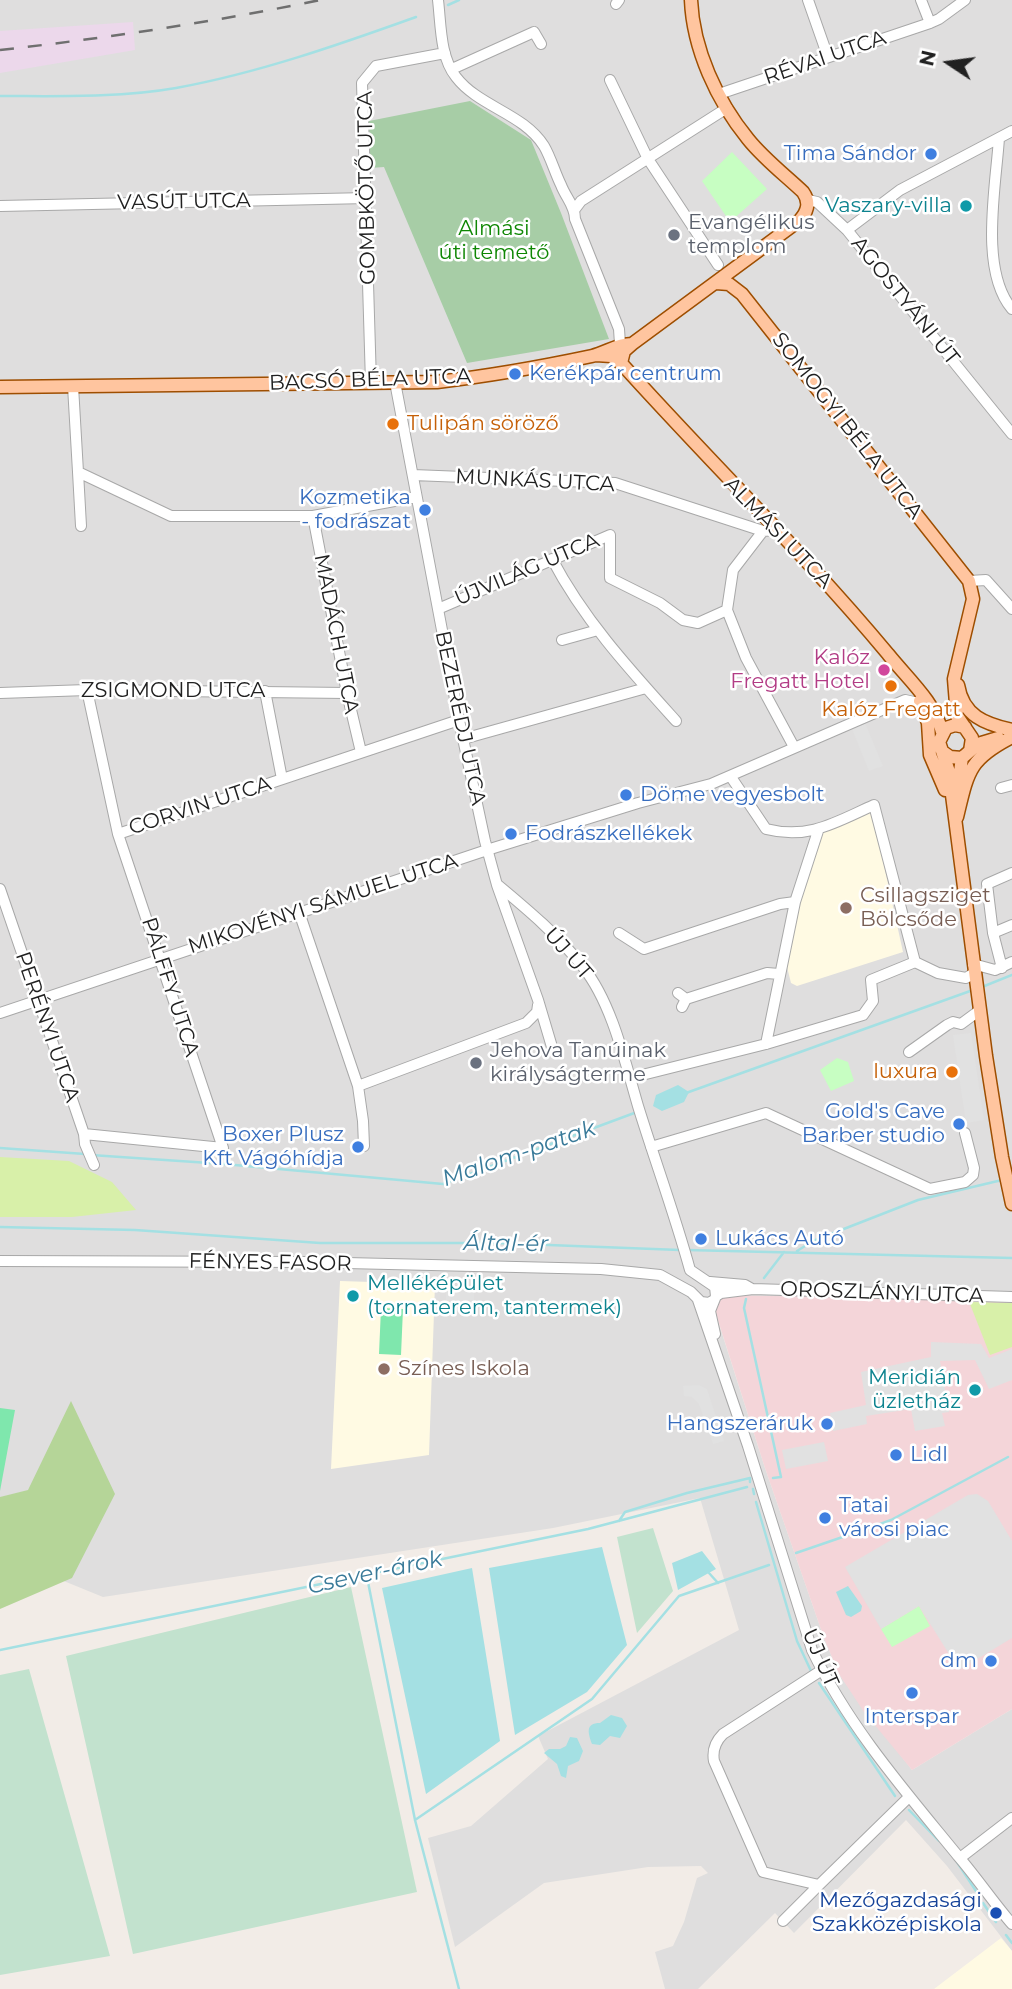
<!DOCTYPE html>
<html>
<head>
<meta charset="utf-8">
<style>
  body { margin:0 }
  #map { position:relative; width:1012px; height:1989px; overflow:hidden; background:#f2ece7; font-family:Montserrat,sans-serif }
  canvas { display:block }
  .north { position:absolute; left:914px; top:28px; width:70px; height:70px; -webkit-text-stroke:5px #fff; paint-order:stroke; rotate:283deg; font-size:19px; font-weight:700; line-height:28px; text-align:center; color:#212121 }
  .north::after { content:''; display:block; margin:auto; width:24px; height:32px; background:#212121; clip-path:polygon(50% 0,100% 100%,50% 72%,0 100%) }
</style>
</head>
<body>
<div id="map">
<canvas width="1012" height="1989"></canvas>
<div class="north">N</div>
</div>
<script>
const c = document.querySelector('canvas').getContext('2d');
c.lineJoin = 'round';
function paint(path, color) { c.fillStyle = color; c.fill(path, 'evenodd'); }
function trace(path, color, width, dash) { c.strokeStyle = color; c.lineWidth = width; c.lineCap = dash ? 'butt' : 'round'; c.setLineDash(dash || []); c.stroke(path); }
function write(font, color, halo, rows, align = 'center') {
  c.font = font + ' Montserrat,sans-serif'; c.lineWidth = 5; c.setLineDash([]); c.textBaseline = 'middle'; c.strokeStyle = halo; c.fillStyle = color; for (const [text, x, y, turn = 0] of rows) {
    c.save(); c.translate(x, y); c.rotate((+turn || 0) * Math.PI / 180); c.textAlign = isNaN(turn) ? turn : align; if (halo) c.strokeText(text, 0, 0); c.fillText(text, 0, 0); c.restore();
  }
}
const residential = new Path2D(`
  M0,0H1012V1300L710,1296L765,1468L824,1638L839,1674L912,1770L1012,1709V1951L947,1866L906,1820L794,1933L775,1913L698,1989H665L655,1952L673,1946L684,1922L697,1878L708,1873L701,1866L648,1867L544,1883L455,1947L428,1838L471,1826L548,1759L538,1736L739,1630L700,1498L553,1528L103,1597L0,1555Z`);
const commercial = new Path2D(`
  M710,1295L1012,1300V1709L912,1770L864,1712L839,1674L824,1638L765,1468Z`);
const industrial = new Path2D(`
  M133,22L135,50L0,73V31Z`);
const education = new Path2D(`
  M872,811L903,952L797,986L791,983L786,963L800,897L821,833Z
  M340,1281L435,1284L429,1455L331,1469Z
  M1001,1938L1012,1951V1989H934Z`);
const grass = new Path2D(`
  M0,1157L69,1161L112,1182L136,1210L72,1217H0Z
  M972,1302L1012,1303V1347L990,1355L970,1304Z`);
const forest = new Path2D(`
  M71,1401L115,1494L72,1578L0,1609V1497L28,1490Z`);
const wetland = new Path2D(`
  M653,1528L673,1591L637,1633L617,1537Z
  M351,1587L417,1892L133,1954L66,1656Z
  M29,1669L110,1956L0,1975V1675Z`);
const cemetery = new Path2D(`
  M470,101L531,140L561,213L609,339L467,363L384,167L370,168L369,121Z`);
const park = new Path2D(`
  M732,152L767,189L730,222L702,181Z
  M837,1058L848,1062L854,1081L831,1091L820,1070Z
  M919,1606L930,1626L892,1647L881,1629Z`);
const pitch = new Path2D(`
  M381,1308L403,1309L401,1355L379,1354Z
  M0,1408L15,1410L0,1491Z`);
const parking = new Path2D(`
  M863,718L883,766L869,771L850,724Z
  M971,1033L984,1120L966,1123L953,1035Z
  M446,1288H474V1307H446Z
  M931,1342L981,1344L989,1358L1012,1349V1380L989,1389L975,1360L940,1361L949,1412L942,1413L945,1426L915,1431L911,1409L866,1416L867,1424L833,1431L830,1413L866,1405L861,1372L931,1357Z
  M699,1385L707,1389L724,1441L713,1444L699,1404L692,1397L684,1396L683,1386Z
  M824,1442L828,1461L786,1469L782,1450Z
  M977,1494L988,1501L1012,1541V1638L959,1670L919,1606L881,1629L845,1567L968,1495Z`);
const water = new Path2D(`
  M678,1085L689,1092L684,1102L662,1111L653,1106L656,1095Z
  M602,1547L627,1645L587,1692L515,1735L489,1568Z
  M702,1551L716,1569L678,1590L672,1563Z
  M472,1568L500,1741L426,1794L382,1588Z
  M848,1586L862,1606L861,1611L851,1617L846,1615L836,1592Z
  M611,1715L622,1718L627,1726L620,1738L610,1736L600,1745L592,1744C588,1733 585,1723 600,1723Z
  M570,1737L577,1738L583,1751L579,1761L568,1766L566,1778L561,1776L557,1764L544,1753L549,1749H560L566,1746Z`);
const stream = new Path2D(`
  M448,5L459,0
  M0,96C58,96 119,98 176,88C258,73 338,45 416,17
  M982,987L1012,975
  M686,1093L973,990
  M0,1148L85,1154
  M91,1155L224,1164L443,1184L637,1112
  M0,1227L135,1230L320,1243H496L680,1250
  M687,1250L1012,1258
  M797,1251L813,1241L918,1200L1002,1180
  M764,1278L784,1252
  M746,1299L744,1308L781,1477L773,1478
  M753,1489L754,1494
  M756,1502L797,1641L811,1671
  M619,1521L625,1512L687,1493L750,1478V1482
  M872,1527L891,1520L1008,1457
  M796,1553L863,1530
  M709,1573L718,1583
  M368,1582L415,1820L459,1989
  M0,1650L588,1529L747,1487
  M819,1683L895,1796
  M909,1810L939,1841
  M415,1820L592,1699L679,1596L769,1565
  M957,1862L976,1891
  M983,1903L996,1922
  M1006,1935L1012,1943`);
const minor = new Path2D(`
  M438,0C441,25 440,57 456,77C479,107 523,113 544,146C551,158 555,173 561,185C566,198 575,206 575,219L619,329L620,344
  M808,0L828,57
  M921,0L930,23
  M616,4L619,0
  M452,69L534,32L541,44
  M610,80L648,159L718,265
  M719,94L930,23L939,19L965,0
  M999,138C996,186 979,270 1012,309
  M808,200L817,202L847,230L1012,434
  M0,206L368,198
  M575,209L581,201L727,108
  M847,230L900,190L1012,131
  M395,382L459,720L485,841L497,885L538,1000L552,1047
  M371,383L362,83L376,66L445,53
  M73,386L78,472L171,516H313L416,497
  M78,472L81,526
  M413,475L615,483L763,531L776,530
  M313,516L347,693L361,752
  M763,531L733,570L727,610L746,658L794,747
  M552,559C584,620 630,670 676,721
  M969,581L986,580L1012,609
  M438,609L610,535V578L660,603L683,620L698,623L727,610
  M562,640L598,630
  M265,691L282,779
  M0,693L87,690L347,693
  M463,739L646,688
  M731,777L766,829C809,840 836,822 874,805L915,962
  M1001,788L1012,785
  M118,834L459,720
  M498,885C528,910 559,936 583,967C612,1003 625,1062 638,1106C655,1161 675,1215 690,1270
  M0,889L84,1134L85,1144L94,1165
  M299,912L358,1086L363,1121L364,1146
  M619,933L644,949L780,904L795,902
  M993,933L1012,925
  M973,964L995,970L1012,962
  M1002,968L993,933L987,884L1012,873
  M678,993L686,999L682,1007
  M686,999L767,973L779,974
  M0,1013L487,850L638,803L711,784L905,700L914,702L923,707
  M766,1044L795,902L818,831
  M909,1052L947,1025L953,1022L961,1024L980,1010
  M630,1078L766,1044L863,1015L873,1001L871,980L915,962L938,973L966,978L974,973
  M358,1086L526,1023L537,1012L538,1005
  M84,1134L223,1148L118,834L87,690
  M651,1147L766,1113L930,1189L965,1182L973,1175L974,1168L965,1133
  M0,1261L304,1262L601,1269L660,1275L691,1292L701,1302L709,1303L714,1300
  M690,1270L715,1287L716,1296L710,1311L715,1334
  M710,1282L745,1285L752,1289
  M716,1296L721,1293L753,1289L1012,1297
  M698,1300L748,1446L812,1650C849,1727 905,1791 958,1856C977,1878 993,1902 1012,1924
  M822,1670L723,1734C715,1742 712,1750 714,1761L763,1872L819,1885L909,1797
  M960,1858L1012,1818
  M783,1921L819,1885`);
const major = new Path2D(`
  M716,283L729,284L742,294L969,581L973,599L954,679L957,716L972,738L970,751
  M596,355L611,356L621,363C709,461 804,553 888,654C907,678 935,702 942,732
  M621,363L624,351L632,344L800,220C808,211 810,202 803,192C785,175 764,159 748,139C717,101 693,49 691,0
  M0,387L437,382C489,376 540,367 592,356C606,353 616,344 632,344
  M958,685C963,716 985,724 1012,730
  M920,701L928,723L930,755L945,790
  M965,727L955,725L946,728L939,742L949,772L986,1056L1002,1157L1012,1204
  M943,752L950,757L962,758L978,744L998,738
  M957,792L962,758
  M957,817C968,771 969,759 1012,737`);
const rail = new Path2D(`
  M0,50C107,38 214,22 320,0`);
const markers = [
  [931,154,7,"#3f7fe0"],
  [966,206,7,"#0f9aa8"],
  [674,235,7,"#6b7280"],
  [515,374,7,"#3f7fe0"],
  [393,424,7,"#e8710a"],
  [425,510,7,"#3f7fe0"],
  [884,670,7,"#d1479c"],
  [891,686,7,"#e8710a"],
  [626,795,7,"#3f7fe0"],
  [511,834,7,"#3f7fe0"],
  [846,908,7,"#8d6e63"],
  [476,1063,7,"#6b7280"],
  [952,1072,7,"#e8710a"],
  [959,1124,7,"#3f7fe0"],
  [358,1147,7,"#3f7fe0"],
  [701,1239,7,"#3f7fe0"],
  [353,1296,7,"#0f9aa8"],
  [384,1369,7,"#8d6e63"],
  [975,1390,7,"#0f9aa8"],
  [827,1424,7,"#3f7fe0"],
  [896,1455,7,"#3f7fe0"],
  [825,1518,7,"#3f7fe0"],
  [991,1661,7,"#3f7fe0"],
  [912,1693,7,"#3f7fe0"],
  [996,1913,7,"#1a4fb4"]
];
const streetNames = [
  ["RÉVAI UTCA",825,58,-19],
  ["GOMBKÖTŐ UTCA",367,188,-91],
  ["VASÚT UTCA",184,202,-1],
  ["AGOSTYÁNI ÚT",905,301,51],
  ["BACSÓ BÉLA UTCA",370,380,-2],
  ["SOMOGYI BÉLA UTCA",847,426,52],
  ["MUNKÁS UTCA",535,481,3],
  ["ALMÁSI UTCA",778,533,46],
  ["ÚJVILÁG UTCA",527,570,-23],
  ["MADÁCH UTCA",336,634,79],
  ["ZSIGMOND UTCA",173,691],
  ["BEZERÉDJ UTCA",460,718,78],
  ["CORVIN UTCA",200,806,-18],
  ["MIKOVÉNYI SÁMUEL UTCA",323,904,-18],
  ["ÚJ ÚT",568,954,49],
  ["PÁLFFY UTCA",170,987,72],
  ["PERÉNYI UTCA",47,1027,71],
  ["FÉNYES FASOR",270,1263,1],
  ["OROSZLÁNYI UTCA",882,1293,2],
  ["ÚJ ÚT",820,1658,66]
];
const shopNames = [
  ["Tima Sándor",917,154],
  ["Kerékpár centrum",529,374,"left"],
  ["Kozmetika",411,498],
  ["- fodrászat",411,522],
  ["Döme vegyesbolt",640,795,"left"],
  ["Fodrászkellékek",525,834,"left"],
  ["Gold's Cave",945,1112],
  ["Barber studio",945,1136],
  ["Boxer Plusz",344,1135],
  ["Kft Vágóhídja",344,1159],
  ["Lukács Autó",715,1239,"left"],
  ["Hangszeráruk",813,1424],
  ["Lidl",910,1455,"left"],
  ["Tatai",839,1506,"left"],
  ["városi piac",839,1530,"left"],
  ["dm",977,1661],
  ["Interspar",912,1717,"center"]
];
const cultureNames = [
  ["Vaszary-villa",952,206],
  ["Melléképület",367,1284,"left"],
  ["(tornaterem, tantermek)",367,1308,"left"],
  ["Meridián",961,1378],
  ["üzletház",961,1402]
];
const worshipNames = [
  ["Evangélikus",688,223],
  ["templom",688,247],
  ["Jehova Tanúinak",490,1051],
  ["királyságterme",490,1075]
];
const parkNames = [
  ["Almási",494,229],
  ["úti temető",494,253]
];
const foodNames = [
  ["Tulipán söröző",407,424],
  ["Kalóz Fregatt",891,710,"center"],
  ["luxura",938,1072,"right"]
];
const hotelNames = [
  ["Kalóz",870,658],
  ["Fregatt Hotel",870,682]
];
const educationNames = [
  ["Csillagsziget",860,896],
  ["Bölcsőde",860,920],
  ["Színes Iskola",398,1369]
];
const transitNames = [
  ["Mezőgazdasági",982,1901],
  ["Szakközépiskola",982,1925]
];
const waterNames = [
  ["Malom-patak",519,1154,-19],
  ["Által-ér",506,1244,1],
  ["Csever-árok",375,1573,-12]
];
paint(residential, '#dfdede');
paint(commercial, '#f4d5d9');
paint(industrial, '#ecd8eb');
paint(education, '#fffae3');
paint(grass, '#d8f0a9');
paint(forest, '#b5d598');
paint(wetland, '#c2e2ce');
paint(cemetery, '#a7cda6');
paint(park, '#c7fec2');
paint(pitch, '#7fe7ad');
paint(parking, '#e1e1e1');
paint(water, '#a4e0e3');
trace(stream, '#a4e0e3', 2.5);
trace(minor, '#a8a8a8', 12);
trace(major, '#9e4e00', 15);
trace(minor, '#fff', 10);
trace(major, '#ffc59f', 12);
trace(rail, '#6f6f6f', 2.5, [14, 14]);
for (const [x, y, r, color] of markers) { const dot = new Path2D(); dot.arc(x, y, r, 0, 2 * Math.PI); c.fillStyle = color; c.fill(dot); trace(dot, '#fff', 2.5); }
write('21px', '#212121', '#fff', streetNames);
write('21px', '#366cbe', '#fff', shopNames, 'right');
write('21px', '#0d838f', '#fff', cultureNames, 'right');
write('21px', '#5b616d', '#fff', worshipNames, 'left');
write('21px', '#0e8703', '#fff', parkNames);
write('21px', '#c56008', '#fff', foodNames, 'left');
write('21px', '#b23c85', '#fff', hotelNames, 'right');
write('21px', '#785e54', '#fff', educationNames, 'left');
write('21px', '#164399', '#fff', transitNames, 'right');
write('italic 23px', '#397a99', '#fff', waterNames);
</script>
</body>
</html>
